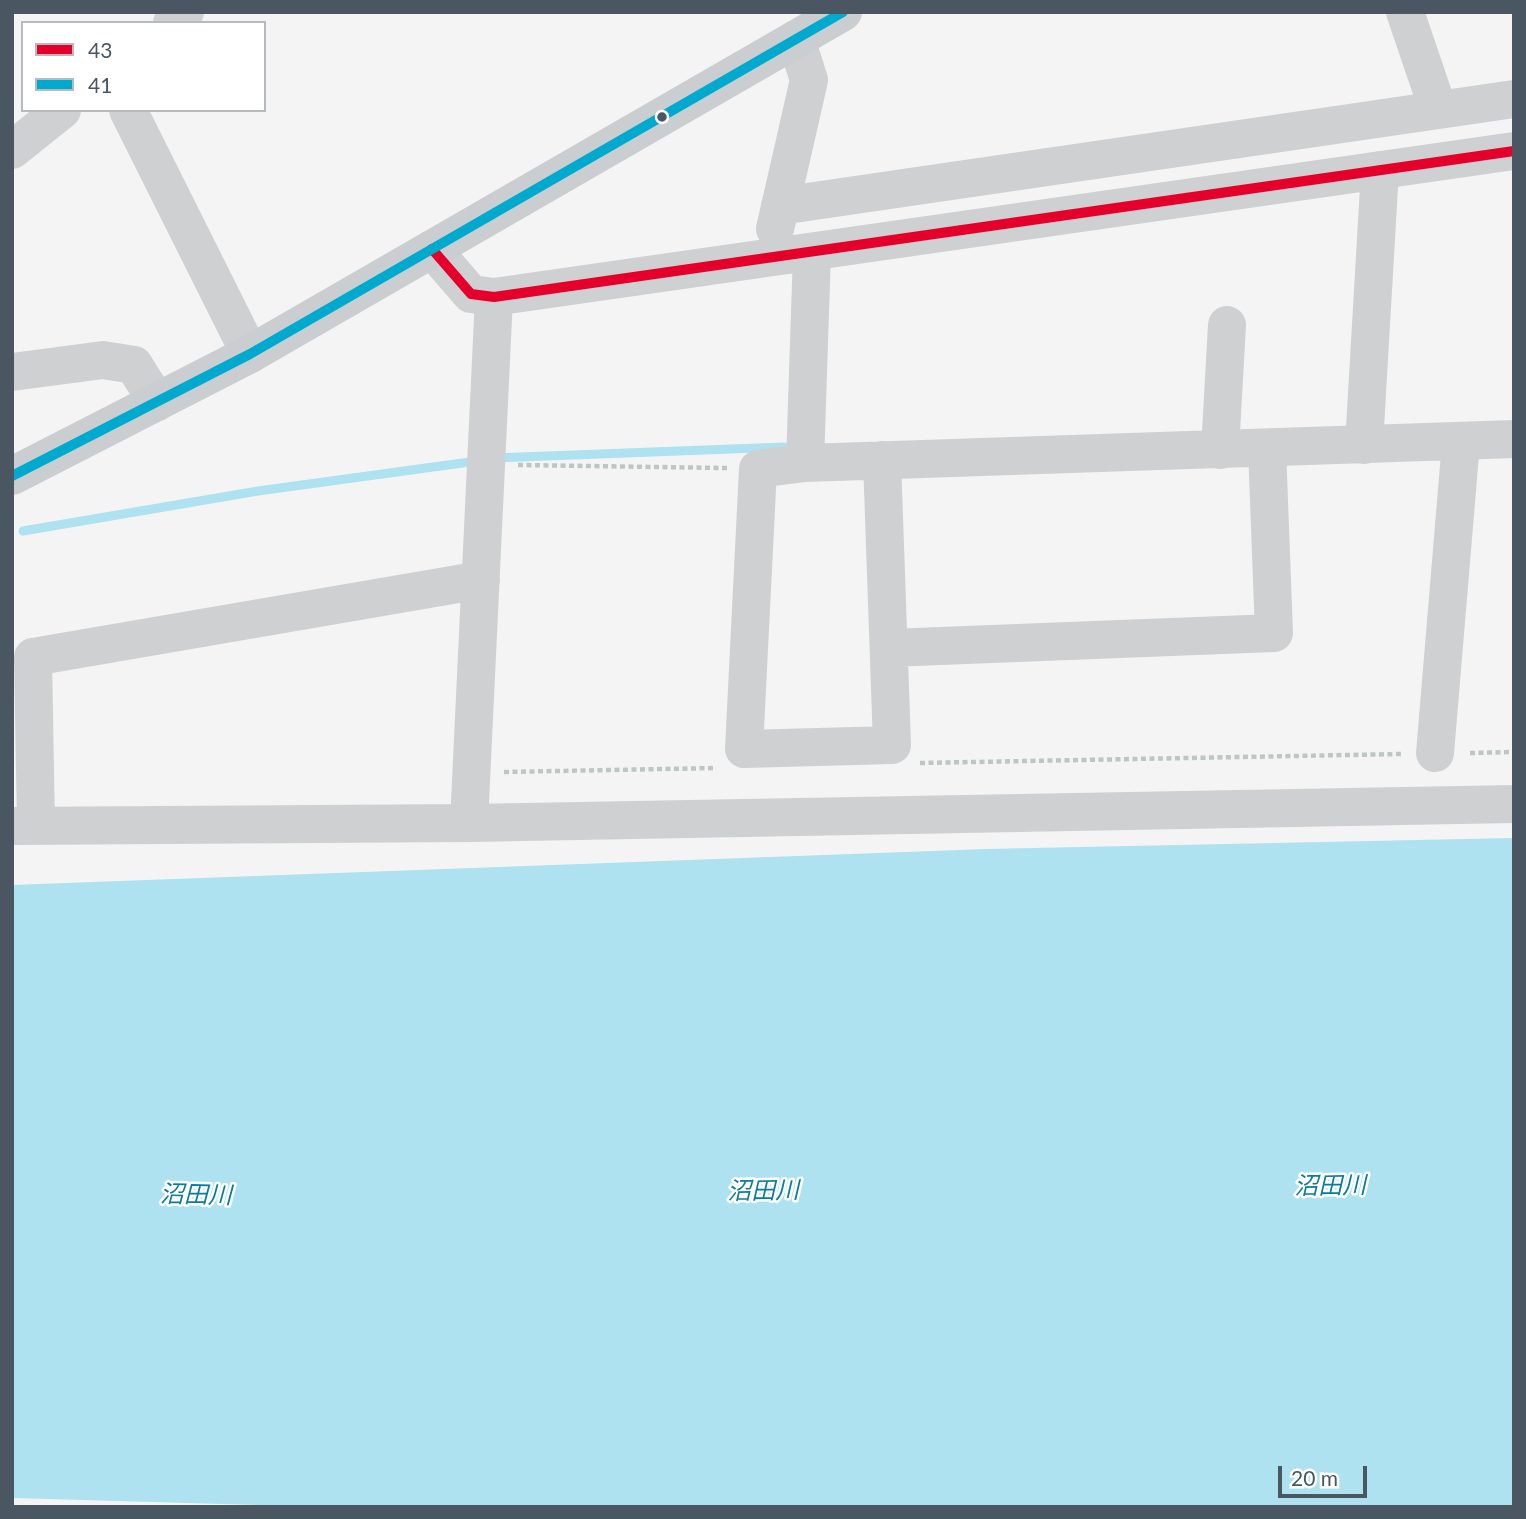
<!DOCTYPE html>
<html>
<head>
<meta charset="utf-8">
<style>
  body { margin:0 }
  #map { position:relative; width:1526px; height:1519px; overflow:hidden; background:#f4f4f4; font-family:Lato,sans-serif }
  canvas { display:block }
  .frame { position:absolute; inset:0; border:14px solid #4a5661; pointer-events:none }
  .legend { position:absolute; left:21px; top:21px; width:245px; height:91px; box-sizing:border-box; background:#fff; border:2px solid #b7bbc0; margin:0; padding:9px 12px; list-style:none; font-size:21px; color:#4a5661 }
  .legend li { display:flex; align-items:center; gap:14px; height:35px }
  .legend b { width:35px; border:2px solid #b7bbc0 }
  .scale { position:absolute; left:1278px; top:1466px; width:89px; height:32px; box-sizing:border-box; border:4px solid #4a5661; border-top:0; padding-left:9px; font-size:21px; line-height:24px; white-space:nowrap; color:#4a5661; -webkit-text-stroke:5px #fff; paint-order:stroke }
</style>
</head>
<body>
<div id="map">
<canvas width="1526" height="1519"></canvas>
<div class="frame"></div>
<ul class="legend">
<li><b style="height:9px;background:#e4002b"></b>43</li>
<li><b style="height:9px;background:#00a9ce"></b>41</li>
</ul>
<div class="scale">20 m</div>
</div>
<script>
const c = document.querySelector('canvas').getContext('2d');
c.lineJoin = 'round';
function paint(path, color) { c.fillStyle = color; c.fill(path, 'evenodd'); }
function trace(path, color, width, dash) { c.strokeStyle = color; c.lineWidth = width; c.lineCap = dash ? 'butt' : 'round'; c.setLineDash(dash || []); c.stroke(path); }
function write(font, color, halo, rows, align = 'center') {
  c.font = font + ' Lato,"Noto Sans JP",sans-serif'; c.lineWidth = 5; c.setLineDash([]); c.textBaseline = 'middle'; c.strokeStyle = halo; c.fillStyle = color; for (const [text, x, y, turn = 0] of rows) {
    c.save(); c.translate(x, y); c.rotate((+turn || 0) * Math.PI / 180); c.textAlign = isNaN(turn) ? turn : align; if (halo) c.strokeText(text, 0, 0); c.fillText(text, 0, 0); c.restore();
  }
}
const water = new Path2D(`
  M1514,838V1507H328L12,1498V885L986,849Z`);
const stream = new Path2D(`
  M494,458L784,447
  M23,531L258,491L477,461`);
const path = new Path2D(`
  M518,465L727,468
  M1470,753L1514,752
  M920,763L1401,754
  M504,772L716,768`);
const minor = new Path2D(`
  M1405,12L1438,109
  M172,23L185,12
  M128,110L250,354
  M12,150L62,110
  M780,206L1514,99
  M775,229L809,80L796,39
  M432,249L471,294L494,297L1514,151
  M12,372L103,360L134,365L157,402
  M1364,445L1380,170
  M1220,450L1227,325
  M882,460L892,745L744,749L758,469L805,463L1514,439
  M805,463L812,252
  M889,648L1274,633L1267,448
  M1435,753L1461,442
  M469,823L494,297
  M36,825L33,657L481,580
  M12,826L469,823L1514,804`);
const major = new Path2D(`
  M12,476L250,354L843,12`);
const bus1 = new Path2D(`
  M432,249L471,294L494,297L1514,151`);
const bus2 = new Path2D(`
  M12,476L250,354L843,12`);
const markers = [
  [662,117,6,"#4a5661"]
];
const waterNames = [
  ["沼田川",1330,1186,-1],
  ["沼田川",763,1191,-1],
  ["沼田川",196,1195,1]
];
paint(water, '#aee2f0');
trace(stream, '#aee2f0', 9);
trace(path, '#bcc7c4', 4.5, [5, 3.5]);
trace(minor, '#ced0d2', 38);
trace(major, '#caced1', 38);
trace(bus1, '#e4002b', 10);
trace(bus2, '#00a9ce', 10);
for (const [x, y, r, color] of markers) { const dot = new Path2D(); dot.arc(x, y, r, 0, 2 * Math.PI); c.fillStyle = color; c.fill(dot); trace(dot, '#fff', 2.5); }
write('italic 24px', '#0c7c9b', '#fff', waterNames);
</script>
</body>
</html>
